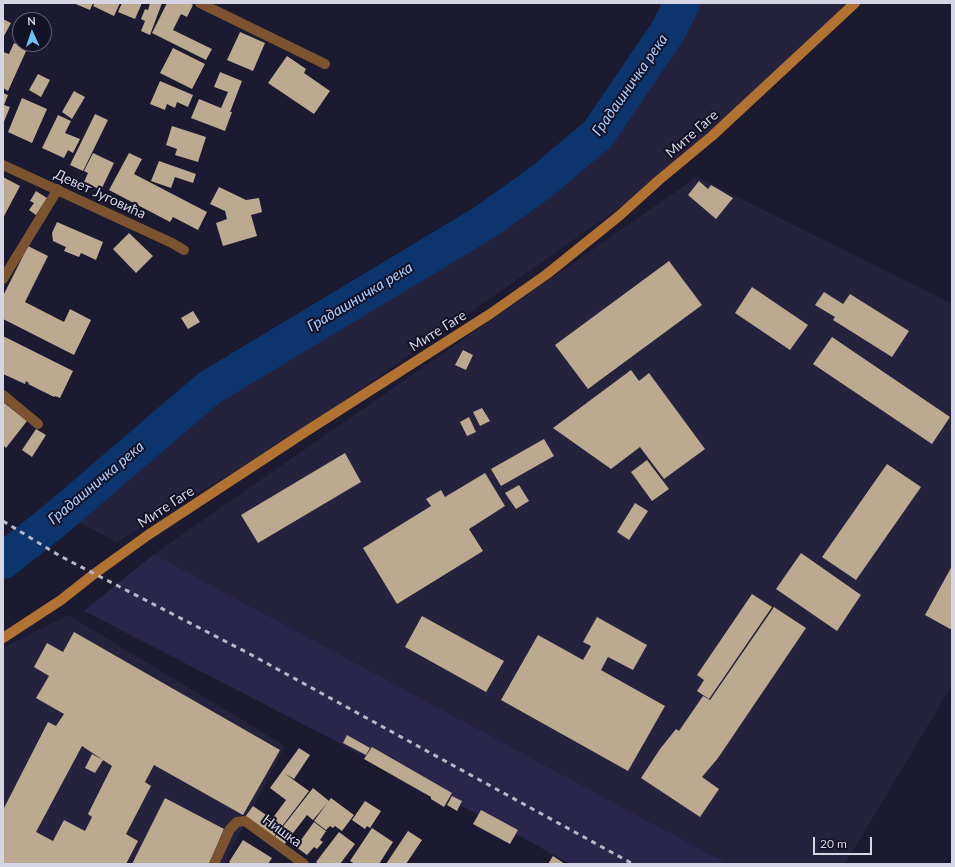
<!DOCTYPE html>
<html>
<head>
<meta charset="utf-8">
<style>
  body { margin:0 }
  #map { position:relative; width:955px; height:867px; overflow:hidden; background:#1c1a30; font-family:Lato,sans-serif }
  canvas { display:block }
  .frame { position:absolute; inset:0; border:4px solid #d5d5e4; pointer-events:none }
  .north { position:absolute; left:12px; top:12px; width:40px; height:40px; box-sizing:border-box; background:#131126; border:1px solid #615f72; border-radius:50%; rotate:357deg; font-size:11px; font-weight:700; line-height:16px; text-align:center; color:#d5d5e4 }
  .north::after { content:''; display:block; margin:auto; width:14px; height:18px; background:#6cc2f3; clip-path:polygon(50% 0,100% 100%,50% 72%,0 100%) }
  .scale { position:absolute; left:813px; top:837px; width:59px; height:18px; box-sizing:border-box; border:2px solid #d5d5e4; border-top:0; padding-left:5px; font-size:12px; line-height:14px; white-space:nowrap; color:#d5d5e4; -webkit-text-stroke:3px #131126; paint-order:stroke }
</style>
</head>
<body>
<div id="map">
<canvas width="955" height="867"></canvas>
<div class="frame"></div>
<div class="north">N</div>
<div class="scale">20 m</div>
</div>
<script>
const c = document.querySelector('canvas').getContext('2d');
c.lineJoin = 'round';
function paint(path, color) { c.fillStyle = color; c.fill(path, 'evenodd'); }
function trace(path, color, width, dash) { c.strokeStyle = color; c.lineWidth = width; c.lineCap = dash ? 'butt' : 'round'; c.setLineDash(dash || []); c.stroke(path); }
function write(font, color, halo, rows, align = 'center') {
  c.font = font + ' Lato,sans-serif'; c.lineWidth = 4; c.setLineDash([]); c.textBaseline = 'middle'; c.strokeStyle = halo; c.fillStyle = color; for (const [text, x, y, turn = 0] of rows) {
    c.save(); c.translate(x, y); c.rotate((+turn || 0) * Math.PI / 180); c.textAlign = isNaN(turn) ? turn : align; if (halo) c.strokeText(text, 0, 0); c.fillText(text, 0, 0); c.restore();
  }
}
const built = new Path2D(`
  M695,3H855L659,180L301,431L117,542L78,522L195,415L262,369L455,261L569,180L632,107Z
  M697,177L952,304V685L845,864H728L154,554Z
  M68,615L285,746L224,864H3V648Z`);
const green = new Path2D(`
  M154,554L728,864H570L529,841L84,611Z`);
const river = new Path2D(`
  M3,561L55,520L209,388L485,222L541,182L598,134L668,31L682,3`);
const building = new Path2D(`
  M73,3H93L90,10Z
  M95,3H120L114,16L93,6Z
  M122,3H142L135,19L118,12Z
  M150,3H162L150,35L141,31L145,21L141,19L145,9L148,10Z
  M167,3H190L193,5L187,17L181,14L173,30L212,49L206,60L152,33Z
  M3,19L11,23L3,38Z
  M240,32L265,43L253,71L227,60Z
  M14,43L27,49L8,91L3,88V52L9,54Z
  M173,48L205,64L192,89L160,73Z
  M287,56L306,69L304,73L330,91L314,114L268,83Z
  M220,72L242,81L230,112H232L225,131L191,118L199,99L221,108L228,92L214,87Z
  M38,74L50,80L41,97L29,90Z
  M160,81L193,95L188,107L177,102L175,108L167,104L165,110L150,104Z
  M74,91L85,97L72,119L62,112Z
  M3,93L8,95L4,105L10,107L3,124Z
  M22,98L47,109L32,143L8,132Z
  M95,114L108,120L83,171L70,165Z
  M58,115L71,121L65,133L80,139L73,153L68,150L64,158L42,148Z
  M172,126L206,137L198,162L175,155L177,149L166,145Z
  M93,153L114,163L101,190L84,182L88,173L84,171Z
  M129,153L142,159L134,174L207,212L198,230L173,217L170,222L109,190Z
  M159,161L196,174L193,183L175,177L171,188L151,181Z
  M3,177L20,186L3,218Z
  M699,181L708,189L711,185L733,198L716,219L688,195Z
  M219,187L246,200L259,198L262,212L251,215L257,236L223,246L216,223L227,219L225,211L210,204Z
  M36,191L47,198L36,215L29,210L34,203L30,201Z
  M57,222L103,242L96,260L81,253L79,257L64,251L66,247L53,241L52,233Z
  M129,233L153,256L136,273L113,249Z
  M28,246L48,256L25,302L64,322L70,309L91,320L74,355L3,319V296Z
  M669,261L702,305L588,389L555,345Z
  M752,287L808,325L790,350L735,313Z
  M824,292L843,304L850,294L909,331L892,357L833,320L835,317L815,305Z
  M193,311L200,322L188,329L181,318Z
  M3,336L73,371L60,398L55,396V397L52,396L28,384L29,383L26,381L25,384L3,374Z
  M832,337L950,417L932,444L813,364Z
  M463,350L473,355L466,370L455,365Z
  M631,370L639,381L649,373L705,449L664,479L640,447L611,469L553,428Z
  M3,402L27,421L6,448L3,445Z
  M482,408L490,421L480,426L473,412Z
  M469,417L476,432L467,436L460,422Z
  M36,429L46,435L32,457L22,450Z
  M544,439L554,456L501,486L491,469Z
  M345,453L361,482L258,543L241,515Z
  M647,460L669,489L652,501L631,472Z
  M887,464L921,487L856,580L822,557Z
  M485,473L505,506L469,529L483,551L397,604L363,548L431,506L426,499L441,490L445,497Z
  M519,485L529,501L516,509L505,493Z
  M635,503L648,511L629,540L617,532Z
  M801,553L861,595L837,631L776,589Z
  M952,566V630L925,615Z
  M752,594L772,607L709,699L697,691L704,680L697,675Z
  M774,607L806,628L718,758L702,777L719,789L700,817L641,778L660,749L676,729L679,731L703,696L710,700Z
  M422,616L504,661L486,692L405,647Z
  M597,617L647,645L633,670L608,657L601,670L665,706L628,771L501,700L538,635L583,660L591,646L583,642Z
  M74,632L280,750L243,815L154,765L145,782L151,786L126,834L138,841L126,864H3V810L48,722L56,726L64,714L36,698L49,676L34,667L47,643L63,652ZM82,746L112,766L88,814L92,817L85,831L64,820L53,841L36,832Z
  M347,735L370,748L366,755L343,743Z
  M372,747L452,793L444,807L431,799V797L364,759Z
  M299,748L310,755L294,779L284,773L309,791L273,838L245,817L253,806L272,819L286,800L270,788Z
  M92,754L103,760L95,773L85,768Z
  M313,788L329,801L313,820L307,815L283,846L274,838Z
  M452,796L462,801L457,811L447,805Z
  M165,798L224,829L209,864H132Z
  M331,798L354,815L342,831L335,826L333,828L330,826L326,830L314,821Z
  M365,801L381,811L370,828L367,826L365,829L352,820Z
  M481,810L518,830L510,844L473,824Z
  M314,822L326,831L320,840L323,842L317,849L314,847L307,855L296,847Z
  M372,828L393,842L379,864H355L350,861Z
  M408,831L422,840L406,864H386Z
  M339,832L355,844L340,864H319L316,862Z
  M243,840L272,858L268,864H232L229,862Z
  M553,856L565,864H548Z`);
const minor = new Path2D(`
  M200,3L325,64
  M3,165L172,243L184,250
  M3,279L58,189
  M3,395L38,424
  M214,864L230,829L237,822L245,821L304,864`);
const secondary = new Path2D(`
  M3,638L61,600L94,574L148,535L305,432L490,314L547,274L619,216L659,180L712,136L855,3`);
const rail = new Path2D(`
  M3,521L60,556L248,653L633,864`);
const streetNames = [
  ["Мите Гаге",692,134,-41],
  ["Девет Југовића",100,194,25],
  ["Мите Гаге",438,331,-32],
  ["Мите Гаге",166,507,-33],
  ["Нишка",282,831,36]
];
const waterNames = [
  ["Градашничка река",630,85,-55],
  ["Градашничка река",360,297,-31],
  ["Градашничка река",96,483,-40]
];
paint(built, '#25223d');
paint(green, '#2a254a');
trace(river, '#0b356c', 36);
paint(building, '#bbaa8f');
trace(minor, '#7b542f', 10);
trace(secondary, '#b17232', 10);
trace(rail, '#b7b7c7', 3, [5, 5]);
write('14px', '#d5d5e4', '#131126', streetNames);
write('italic 15px', '#a8ccfe', '#131126', waterNames);
</script>
</body>
</html>
